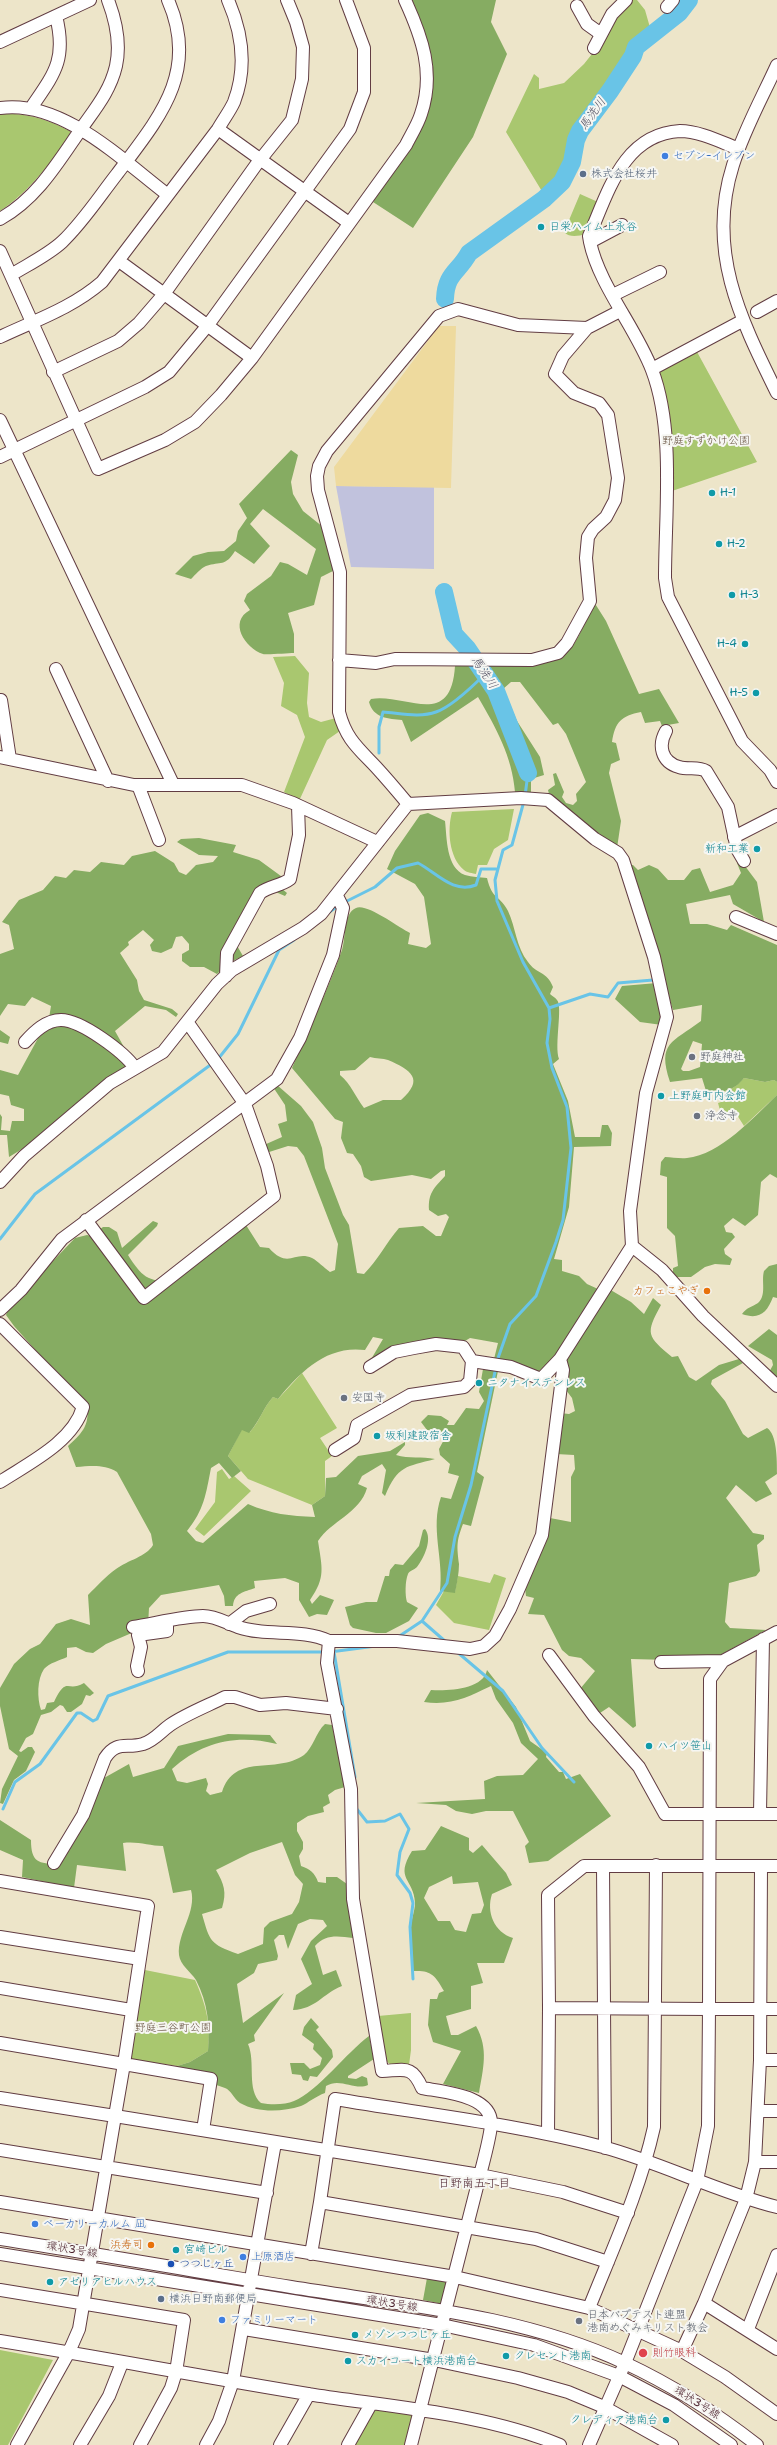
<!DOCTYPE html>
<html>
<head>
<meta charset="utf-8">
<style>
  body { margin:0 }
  canvas { display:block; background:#ede5c9 }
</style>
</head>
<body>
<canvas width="777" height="2445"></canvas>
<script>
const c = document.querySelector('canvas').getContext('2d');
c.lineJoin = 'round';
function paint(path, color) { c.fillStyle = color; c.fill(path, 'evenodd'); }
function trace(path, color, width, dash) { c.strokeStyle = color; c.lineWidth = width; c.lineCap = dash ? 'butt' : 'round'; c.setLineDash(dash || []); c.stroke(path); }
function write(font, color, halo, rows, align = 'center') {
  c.font = font + ' "Shantell Sans","Klee One",sans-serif'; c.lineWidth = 4; c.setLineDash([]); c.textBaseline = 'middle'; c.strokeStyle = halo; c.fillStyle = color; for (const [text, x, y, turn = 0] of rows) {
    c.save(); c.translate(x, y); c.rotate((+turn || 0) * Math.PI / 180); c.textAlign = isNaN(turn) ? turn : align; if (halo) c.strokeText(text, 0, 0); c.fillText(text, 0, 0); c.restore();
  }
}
const industrial = new Path2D(`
  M336,486L434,487V569L351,567Z`);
const green = new Path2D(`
  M631,0H637L645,10L651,31L627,49L622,65L573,135L570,161L562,177L543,193L506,132L534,74L539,78V89L564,83L584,64L607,35L614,17Z
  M0,113C28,114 44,118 70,131L71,136C49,164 30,191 0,211Z
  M580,194L598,202L586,234C578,236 570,238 564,232Z
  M696,350L757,462L672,491C672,449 670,411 659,370Z
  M295,656L309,673L307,703L309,717L321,722L336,718L340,731L327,740L299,801L284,792L305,737L297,715L281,706L284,683L273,657Z
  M514,809L508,840L494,849L487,865H478L476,874C473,873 467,873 464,870C449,858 447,830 452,812Z
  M744,1078L765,1082L774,1080L777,1082V1095L744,1126L737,1115L724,1119V1114H721L718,1103L721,1102L719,1093C730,1091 737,1086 744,1078Z
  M302,1373L337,1428L320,1438L332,1456L325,1461V1496L312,1505L248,1479L228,1456L242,1429L250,1432C260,1421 263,1408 273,1397L278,1399Z
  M222,1469L229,1479L234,1476L251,1491L204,1536L195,1529L215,1502L217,1472Z
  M494,1574L506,1578L489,1630L454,1623L436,1605L444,1591L455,1592L458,1576L490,1583Z
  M145,1970L195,1980C206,2005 211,2023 208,2051L190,2062L177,2066L130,2059Z
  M411,2013V2050L409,2065H391L385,2060L378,2016Z
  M0,2350L53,2360L8,2445H0Z
  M378,2409L413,2415L405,2445H355L372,2412Z`);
const forest = new Path2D(`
  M409,0H496L491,22L507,54L473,137L413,228L373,202L407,151L432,96L430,51Z
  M291,450L298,455L291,482L293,494L303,511L323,527L333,571L321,577L314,605L288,613L294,634V653C288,653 267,655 263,654C245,648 228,622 250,610L244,601L247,594L271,576L280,562L288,564L307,575L316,549L263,509L250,524L270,546L254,564L235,551C225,567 221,561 206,566C201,568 195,575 191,579L175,574L193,556L208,552L224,551L236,541L238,531L247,518L239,504Z
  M594,602L606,621L639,694L659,689L679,723L662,726L660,721L645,723L641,712C621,716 615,722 612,742L616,743L620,760L611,764L609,773L621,821L617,848L589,830L549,794L548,790L555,785L553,774L556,773L564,792L562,797L566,803L573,805L577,801L576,794L586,782L566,734L558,723L553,725L520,682H511L503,689L517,721L540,757L544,775L531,779V792H515C512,756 496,728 478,697L411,742L402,720C389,719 373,718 369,702L371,699C406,693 451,730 455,666C482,665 554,670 571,648C581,635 587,617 594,602Z
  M428,813L445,821C447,838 446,868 465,875C472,877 480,877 487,878C492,900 500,895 508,911C516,928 516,947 528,962C536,974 547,971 553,987L550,994C553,997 555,997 557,1000C563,1006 554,1046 559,1059L553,1064L568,1101L575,1137H600L602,1125H608L612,1133L611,1146L574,1147L569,1207L554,1259L562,1260V1271L579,1276L587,1284L598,1289L558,1354L538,1372L494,1359L498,1343L470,1338L465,1341C427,1338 402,1341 370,1361L383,1339L373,1337L365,1350C327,1345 301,1371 278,1399L273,1397C263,1408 260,1421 249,1433L242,1430L228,1456L241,1471L232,1478L219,1463L211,1468C206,1494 204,1510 187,1531L196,1541L203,1543L248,1504C271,1514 290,1516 315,1517L312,1505L325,1496L326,1478L336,1477L358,1456L390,1451L405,1442V1445L396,1455C409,1459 422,1456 435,1459C406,1467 398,1465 385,1496L382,1493L386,1470L382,1464L362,1476L358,1484L367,1488C360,1513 331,1521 318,1541C322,1568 326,1577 310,1600L312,1604L320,1595L334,1600L327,1615L317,1614L309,1617L299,1600V1583L285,1578L254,1581L255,1588C244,1592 234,1593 233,1606H225L224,1596L219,1585L161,1595L149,1608L148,1626L106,1644L93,1653L86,1652L76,1647L67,1648V1657C61,1660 49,1663 44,1669C37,1679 37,1698 41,1710L45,1709L47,1703L54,1702C67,1675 67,1693 84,1683L94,1693L90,1696L86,1695L82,1704L71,1712H67L63,1706L60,1705L51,1712L41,1715L33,1734L26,1738L19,1751L21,1752L28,1747H32L35,1752L26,1771L14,1780L3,1804L0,1803L2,1789L18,1756L9,1749L0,1706V1688L14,1664L30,1649L40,1644L56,1624L71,1619L90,1625L88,1595C97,1586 106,1576 116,1569C128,1560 146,1557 153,1545L151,1534L117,1472C104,1464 91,1466 76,1467L68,1446C80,1435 90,1426 87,1408L14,1326L6,1315L9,1307L75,1238L87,1235L91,1236L103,1227H109L117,1232L122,1248L153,1221L158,1223L157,1226L128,1255C142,1277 147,1281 173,1282L246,1225L260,1247L269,1248C289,1270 294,1250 312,1258C318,1261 324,1268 330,1272L335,1270L338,1244L304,1156L297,1147L288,1146L266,1153L264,1145L282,1137L278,1124L287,1121L285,1105L273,1087L277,1085L301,1106L313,1122L322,1148L325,1168L343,1215L349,1225L357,1273L364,1274C378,1260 386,1243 399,1228L423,1226L436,1236H441L449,1217L446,1214L438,1216L429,1210C428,1193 434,1188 445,1176V1170L441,1171L431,1179L412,1175L371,1181L364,1177L361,1166L353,1154L347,1153L341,1138L343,1122L335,1119L292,1068C309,1029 328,990 342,950C346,938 343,913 356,908C367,903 399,928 410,933L408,944L426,948L431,944L424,897L415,884L387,869L395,851L420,815ZM370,1057C376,1059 383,1058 388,1060C411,1070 425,1079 401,1100H383L364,1108C355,1096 351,1084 340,1075V1071L355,1070Z
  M199,838L236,845L233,852L259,860L285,879L281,888L287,893L285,896L271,890L265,892L236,944L243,956L229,963L217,974L204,967H190L182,961V954L189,950V944L182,936L176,937L172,948L161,953L152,951L150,945L154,940L143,930L128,942L129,945L120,953L137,980L139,991L144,1000L172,1009L178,1014L176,1017L166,1010L145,1006L115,1031L129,1056L127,1066L27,1146L9,1157L7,1135H0V1114L2,1117L1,1130L10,1131L12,1121H24V1109L11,1105L9,1096L0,1094V1070L18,1075L49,1018L51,1006L32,997L25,1006L8,1004L0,1016V954L14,949L9,925L2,922L19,900L43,890L55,876L66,878L74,870L90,872L101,862L124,865L132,856L155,851L174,863L179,872L186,875L196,865L213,862L218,856L199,855L177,842L181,839Z
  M742,862L757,882L764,922L733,904L730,895L686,904L690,924H707L727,930L731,925L777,945V1082L774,1080L765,1082L744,1078C734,1091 723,1092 707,1094L702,1078L670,1082C657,1042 672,1043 701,1021L702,1005L673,1010L628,865H633L638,870L649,865L658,869L668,880H684L692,870L700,868L710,892L733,885L741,873L737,863ZM693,1041L702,1044L700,1067L689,1071H683L681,1069Z
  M657,983L662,1025L640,1022L615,999L622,986Z
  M0,1030L10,1037L8,1044L0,1042Z
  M777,1095V1178L770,1174L761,1182L758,1215L745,1226L733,1218L724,1226L726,1232L732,1233L735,1237L724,1249L725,1254L732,1259L730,1265L715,1264L705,1267L691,1277H677L673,1273V1268L678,1266L675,1236L667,1228V1177L660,1175L661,1162L665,1157C672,1157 680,1159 687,1158C720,1155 754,1117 777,1095Z
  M777,1264V1298L773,1297C767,1313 759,1320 742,1314C747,1307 752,1307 758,1303C767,1295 761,1281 764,1271L769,1266Z
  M609,1289L631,1302L644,1314L653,1298L661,1305C645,1334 647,1336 672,1357L678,1356L689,1377L696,1381L719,1365L739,1359L743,1363L712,1380L711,1384L725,1401L743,1434L748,1438L767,1428C777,1434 777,1460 777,1474L765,1482L772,1494L756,1502L736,1485L726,1498L753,1533L764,1535V1539L757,1545L760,1571L756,1576L729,1583L725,1622L730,1628L766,1630L709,1661L631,1659L636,1726L633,1728L609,1707L600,1713L580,1689L595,1671L581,1658L569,1656L562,1650L544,1615L528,1614L534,1598L526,1596L525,1588L550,1518L571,1522V1477L575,1469L574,1455L556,1454L560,1413L569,1414L575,1411L572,1398L563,1386L567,1358Z
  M769,1329L777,1335V1384L768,1374L773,1365L772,1360L748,1346Z
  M483,1369L498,1371L477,1472L484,1477L471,1526L463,1524C456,1542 457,1547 459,1564C459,1573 457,1583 455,1593L440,1591C444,1559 430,1528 441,1497L451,1499L459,1476L448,1473L450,1464L440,1455L439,1449L447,1434L427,1430L421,1422L428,1415L441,1416L449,1421L447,1425H454L466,1408L479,1409L484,1401L479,1392Z
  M425,1529C433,1539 424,1558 417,1567C414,1570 409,1571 408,1574C405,1581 405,1596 407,1602L418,1608L409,1621L386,1633H376L353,1628L350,1625L345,1607L366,1602H377L385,1576H389L390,1570L395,1564L403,1565L419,1546L423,1530Z
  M487,1670L516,1707L530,1741L547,1753L546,1757L559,1772H563L566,1779L580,1774L611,1816L548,1861L529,1863L525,1846L529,1842L513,1811H486L472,1814L456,1811L446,1805L416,1803L485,1799L484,1781L497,1776L523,1775L538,1759L521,1743L513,1723L496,1699L491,1686C468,1697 451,1706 424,1702L431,1690C447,1691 483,1690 487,1670Z
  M325,1724L332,1725L345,1787L335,1790L328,1795L330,1803L323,1807L324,1812L308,1816L297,1823V1831L303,1842V1849L299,1856L301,1866C310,1869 315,1873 318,1882L326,1883V1877H337L347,1884L353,1938C338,1936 325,1934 315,1946L323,1975L336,1970L342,1986C322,1994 316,2009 293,2010L296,1995L312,1984L301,1959L311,1941L327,1926L323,1920L310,1919L298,1924L288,1949L284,1935H279L274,1940L278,1956L277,1960L258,1964L254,1973L237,1984L243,2023L284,1993L254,2035L255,2041L248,2044C256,2062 246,2090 261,2103C271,2105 285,2105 294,2101C317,2092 347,2052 369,2036L374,2059L348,2076V2078L356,2079L362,2076L367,2078L368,2085C355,2091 340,2077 326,2086L325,2093C316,2096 308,2103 301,2106C282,2112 258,2113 240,2103C234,2099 231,2090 225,2088C208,2082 191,2078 177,2066L190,2062L208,2051C210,2026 208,2003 196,1980C191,1972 180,1965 179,1955C177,1933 197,1912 191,1890L173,1893L163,1846C149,1846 138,1841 123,1843L126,1871L77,1865L74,1888L22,1877L23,1860L0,1850V1820L31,1840C31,1862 38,1864 59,1864L95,1788L104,1778L129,1764L133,1777L164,1768L178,1746L228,1734L270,1735L277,1744C237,1734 203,1741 172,1769L177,1781L187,1783L206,1778L208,1784L206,1791L210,1795L222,1792C235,1752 275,1775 304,1755C313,1748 316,1732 325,1724ZM282,1842L295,1875L303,1884L299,1902L292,1914L270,1922L264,1928L263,1944L238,1954C210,1944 210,1942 202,1914L222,1908C227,1892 224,1884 216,1870L250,1853Z
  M441,1826L469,1838V1850L473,1853L482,1845L506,1873L512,1885L492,1894C486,1912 494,1932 513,1938L504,1963H477L483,1983L471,1986V2009L446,2016L451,2035H458L476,2026C489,2049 483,2069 479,2093L443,2084L461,2051L433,2042L428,2025L430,1999H437L439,1993L444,1991C435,1975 431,1970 413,1971C413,1957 410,1942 411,1928C411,1919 415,1911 415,1903C414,1878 394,1880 412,1851L425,1850ZM452,1876L453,1884L478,1882L484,1905L481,1913L472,1914L466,1932L455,1930L450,1921H438L424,1898L429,1887Z
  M311,2018L319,2027L316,2030L332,2050L333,2057L317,2077L310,2076L308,2081L303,2080L301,2075L292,2074L290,2063H304L310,2069L320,2065L322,2058L313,2049L314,2044L302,2035L304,2027Z
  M427,2278L448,2282L443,2304L423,2300Z`);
const sand = new Path2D(`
  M439,326H456L451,488L336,486L334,467Z`);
const stream = new Path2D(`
  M379,753V727L383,712C399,713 420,718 436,712C451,707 474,685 485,674
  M525,796L528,773
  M343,903L375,887L397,868L418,863C437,873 453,894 476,885L481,869H496
  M328,913L338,906
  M549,1008L590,994L608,997L618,983L653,980
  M218,1059L238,1034L279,950L294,940
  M0,1239L35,1194L213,1063
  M497,1361L510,1324L536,1296L556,1242L563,1220L571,1148L567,1107L552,1068L547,1043L550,1019L549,1008L523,962L497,901L495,880L503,850L512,845L524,801
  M422,1621L446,1642
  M398,1637L422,1621L447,1583L455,1537L471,1485L496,1367
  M456,1651L503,1691L542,1748L574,1782
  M330,1652L376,1646
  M334,1652L355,1777
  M356,1808L367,1822L385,1821L400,1814L409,1829L400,1852L397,1875L410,1893L413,1903L410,1927L413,1979
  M3,1809L15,1782L40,1764L77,1713H81L93,1721L97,1719L108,1696L228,1652H324`);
const river = new Path2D(`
  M445,299C446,273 458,273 469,253L544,199L562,182L572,162L576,140L580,131L610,91L633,56L636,47L679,13L689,0
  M444,592L454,634L467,648L496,691L528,773`);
const minor = new Path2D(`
  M577,6L587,24L601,34
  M667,7L673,0
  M0,42L90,0
  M594,48L612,14L626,0
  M777,65C762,98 744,130 733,165C706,250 740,318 777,393
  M0,108C62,99 123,161 168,195
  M31,108C54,74 67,60 56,16
  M218,129L349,223
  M739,149C721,142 699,131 680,131C623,134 608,193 589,236L590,242C599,285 636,328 652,370C675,430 665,513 665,578L668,597L742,741L770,770L777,782
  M0,219C36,199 57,164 79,132C94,110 110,92 116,66C121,43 116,21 108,0
  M590,242L622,225
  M0,251L98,469L165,440L195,422L221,395L252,358L406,145C411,135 418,124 421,114C435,73 422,37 405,0
  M119,261L252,358
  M11,275C27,265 48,255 62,242C83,222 99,197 117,174C158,119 200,73 168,0
  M613,295L660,272
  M757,312L777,301
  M0,337C36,320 72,308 102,282L218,129C223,120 230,111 234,102C247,68 242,32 228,0
  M652,369L742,321
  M53,372L118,341L139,323L164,294L256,165L292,120L302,79L303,47L296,22L287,0
  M0,420L173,784
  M0,457L145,387L169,372L208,325L350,129L364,92V48L346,0
  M339,660L376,663L395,659L532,660L558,653L567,643L590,601L586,558L588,537L593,529L606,517L615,500L618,478L608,415L599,403L574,393L555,374L563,356L587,328
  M56,669L108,781
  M1,700L10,759
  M666,731C658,745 661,762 679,767C688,770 698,766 706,771L728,807L737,849L744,861
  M0,757L134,785H242L293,803L377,842
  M138,785L159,840
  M408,804C398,792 387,779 376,767C358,748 346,739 339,712L340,572L318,490L317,476L319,466L327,451L439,316L458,309L518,325L587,328L620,311
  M734,837L777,815
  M736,917L777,934
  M226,976L227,953L260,893C269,886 281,886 290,879L299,835L298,806
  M25,1042C34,1032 46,1020 61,1020C81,1020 124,1052 135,1068
  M0,1182L24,1156L110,1083L163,1052L217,984L232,970L303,928L321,914L408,804L521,798L548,800L595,839L618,853L623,860L654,957L667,1017L646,1093L630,1211L632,1246L560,1359L563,1370L542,1535L510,1609L495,1636L484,1646L470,1649L397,1641H329L327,1663L351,1789L353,1899L382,2071C405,2070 412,2065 422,2088C443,2092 494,2095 491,2126C489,2142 484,2159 480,2175L563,2192L628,2213
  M86,1220L144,1298L274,1196L267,1166L245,1104L188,1023
  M632,1246L662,1270L703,1316L777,1386
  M0,1310L21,1290L62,1239L277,1079L300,1038L333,955L343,908L337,896
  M0,1324L83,1407C73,1442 29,1463 0,1482
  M370,1367L394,1352L414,1348L436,1344L463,1347L472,1361L511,1367L541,1379L560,1359
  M335,1450L354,1438L357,1425L410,1395L464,1387L470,1381L472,1361
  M229,1624L246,1611L270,1604
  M133,1627C153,1624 183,1616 203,1616C216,1616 226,1623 238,1627C267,1637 301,1628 329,1641
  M549,1655L594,1716L639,1767L665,1814H777
  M661,1662L723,1661
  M138,1671L137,1666L141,1647L138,1635L167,1631V1622
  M760,1813L763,1639
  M54,1863L83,1815L105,1758C117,1740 126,1749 143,1744C155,1740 160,1732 170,1725C186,1714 207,1706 225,1697H235L260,1705L286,1703L337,1709
  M603,1866L605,2148
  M0,1881L148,1906L124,2064L0,2043
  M0,1937L140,1959
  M0,1988L131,2010
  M549,2008L548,1895L584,1866H777
  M760,2060H777
  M0,2098L115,2116L79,2329L69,2352L17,2445
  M758,2111H777
  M203,2130L211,2079L124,2064L115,2116L480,2175L411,2445
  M548,2134L549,2008L709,2009L710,1679L723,1661L777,1632
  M0,2150L267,2193
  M755,2162L760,2060L761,1866
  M0,2202L455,2277L589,2308L682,2351L725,2377L777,2414
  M0,2239C97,2254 194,2271 291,2287C402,2305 522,2315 625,2363C672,2385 716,2413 757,2445
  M0,2254L442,2325L534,2345L619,2376L674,2405L731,2445
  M311,2254L320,2202
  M608,2262L536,2239L320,2202L335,2099C424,2114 515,2124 603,2147C662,2163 717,2192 777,2207
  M0,2290L184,2320L176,2372L171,2388L140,2445
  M704,2303L746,2199L755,2162H777
  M589,2308C613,2248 640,2190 654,2127L656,1865
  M244,2329L434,2360L518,2378L568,2392L604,2407L672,2445
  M748,2329L777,2255
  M0,2341C105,2358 209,2378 314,2395C393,2407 486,2414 560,2445
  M682,2351L704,2303L777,2349
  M80,2445L109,2396L122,2363
  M206,2445L219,2421L233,2381L275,2143
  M280,2445L309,2394
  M348,2445L371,2404
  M589,2445L625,2363L697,2181L708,2126L709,2009H777`);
const markers = [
  [665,156,4,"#3f7fe0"],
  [583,174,4,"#5c6f8a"],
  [541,227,4,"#0f9aa8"],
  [712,493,4,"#0f9aa8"],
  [719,544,4,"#0f9aa8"],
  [732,595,4,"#0f9aa8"],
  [745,644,4,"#0f9aa8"],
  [756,693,4,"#0f9aa8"],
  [757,849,4,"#0f9aa8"],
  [692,1057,4,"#6b7280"],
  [661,1096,4,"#0f9aa8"],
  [697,1116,4,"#6b7280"],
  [707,1291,4,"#e8710a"],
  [479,1383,4,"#0f9aa8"],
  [344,1398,4,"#6b7280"],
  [377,1436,4,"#0f9aa8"],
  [649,1746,4,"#0f9aa8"],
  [35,2224,4,"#3f7fe0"],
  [151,2245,4,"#e8710a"],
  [176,2250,4,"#0f9aa8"],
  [243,2257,4,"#3f7fe0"],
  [171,2264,4,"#1a4fb4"],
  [50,2282,4,"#0f9aa8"],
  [161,2299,4,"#5c6f8a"],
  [222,2320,4,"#3f7fe0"],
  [579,2321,4,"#6b7280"],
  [355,2335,4,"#0f9aa8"],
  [643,2353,5,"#e0444e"],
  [506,2356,4,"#0f9aa8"],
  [348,2361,4,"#0f9aa8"],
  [666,2420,4,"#0f9aa8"]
];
const shopNames = [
  ["セブン-イレブン",673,156],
  ["ベーカリーカルム 凪",43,2224],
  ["上原酒店",251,2257],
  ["ファミリーマート",230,2320]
];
const serviceNames = [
  ["株式会社桜井",591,174],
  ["横浜日野南郵便局",169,2299]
];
const cultureNames = [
  ["日栄ハイム上永谷",549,227],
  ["H-1",720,493],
  ["H-2",727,544],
  ["H-3",740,595],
  ["H-4",737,644,"right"],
  ["H-5",748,693,"right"],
  ["新和工業",749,849,"right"],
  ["上野庭町内会館",669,1096],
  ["ニタナイステンレス",487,1383],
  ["坂利建設宿舎",385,1436],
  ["ハイツ笹山",657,1746],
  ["宮崎ビル",184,2250],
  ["アゼリアヒルハウス",58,2282],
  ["メゾンつつじヶ丘",363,2335],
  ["クレセント港南",514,2356],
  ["スカイコート横浜港南台",356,2361],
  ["クレディア港南台",658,2420,"right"]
];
const parkNames = [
  ["野庭すずかけ公園",706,441],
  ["野庭三谷町公園",173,2028]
];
const worshipNames = [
  ["野庭神社",700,1057],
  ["浄念寺",705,1116],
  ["安国寺",352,1398],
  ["日本バプテスト連盟",587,2315],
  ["港南めぐみキリスト教会",587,2328]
];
const foodNames = [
  ["カフェこやぎ",699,1291],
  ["浜寿司",143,2245]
];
const streetNames = [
  ["環状3号線",72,2250,9],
  ["環状3号線",392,2304,9],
  ["環状3号線",697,2403,32]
];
const transitNames = [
  ["つつじヶ丘",179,2264]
];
const healthNames = [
  ["則竹眼科",652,2353]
];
const waterNames = [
  ["馬洗川",593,114,-54],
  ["馬洗川",484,673,57]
];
const neighbourhoodNames = [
  ["日野南五丁目",474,2184]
];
paint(industrial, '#c1c2dd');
paint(green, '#a9c76f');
paint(forest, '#86ac62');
paint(sand, '#eeda9e');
trace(stream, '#69c4e7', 3);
trace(river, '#69c4e7', 18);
trace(minor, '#623d43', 14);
trace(minor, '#fff', 12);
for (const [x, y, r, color] of markers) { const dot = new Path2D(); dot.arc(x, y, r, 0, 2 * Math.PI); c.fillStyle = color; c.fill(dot); trace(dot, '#f6f6f2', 1.5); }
write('11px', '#366cbe', '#f6f6f2', shopNames, 'left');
write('11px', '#4e5e75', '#f6f6f2', serviceNames, 'left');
write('11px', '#0d838f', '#f6f6f2', cultureNames, 'left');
write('11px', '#66513f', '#f6f6f2', parkNames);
write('11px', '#5b616d', '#f6f6f2', worshipNames, 'left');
write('11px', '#c56008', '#f6f6f2', foodNames, 'right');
write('11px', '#4a1f2b', '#f6f6f2', streetNames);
write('11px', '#164399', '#f6f6f2', transitNames, 'left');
write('11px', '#be3a42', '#f6f6f2', healthNames, 'left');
write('italic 12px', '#535163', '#f6f6f2', waterNames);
write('12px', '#4a1f2b', '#f6f6f2', neighbourhoodNames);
</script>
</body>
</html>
